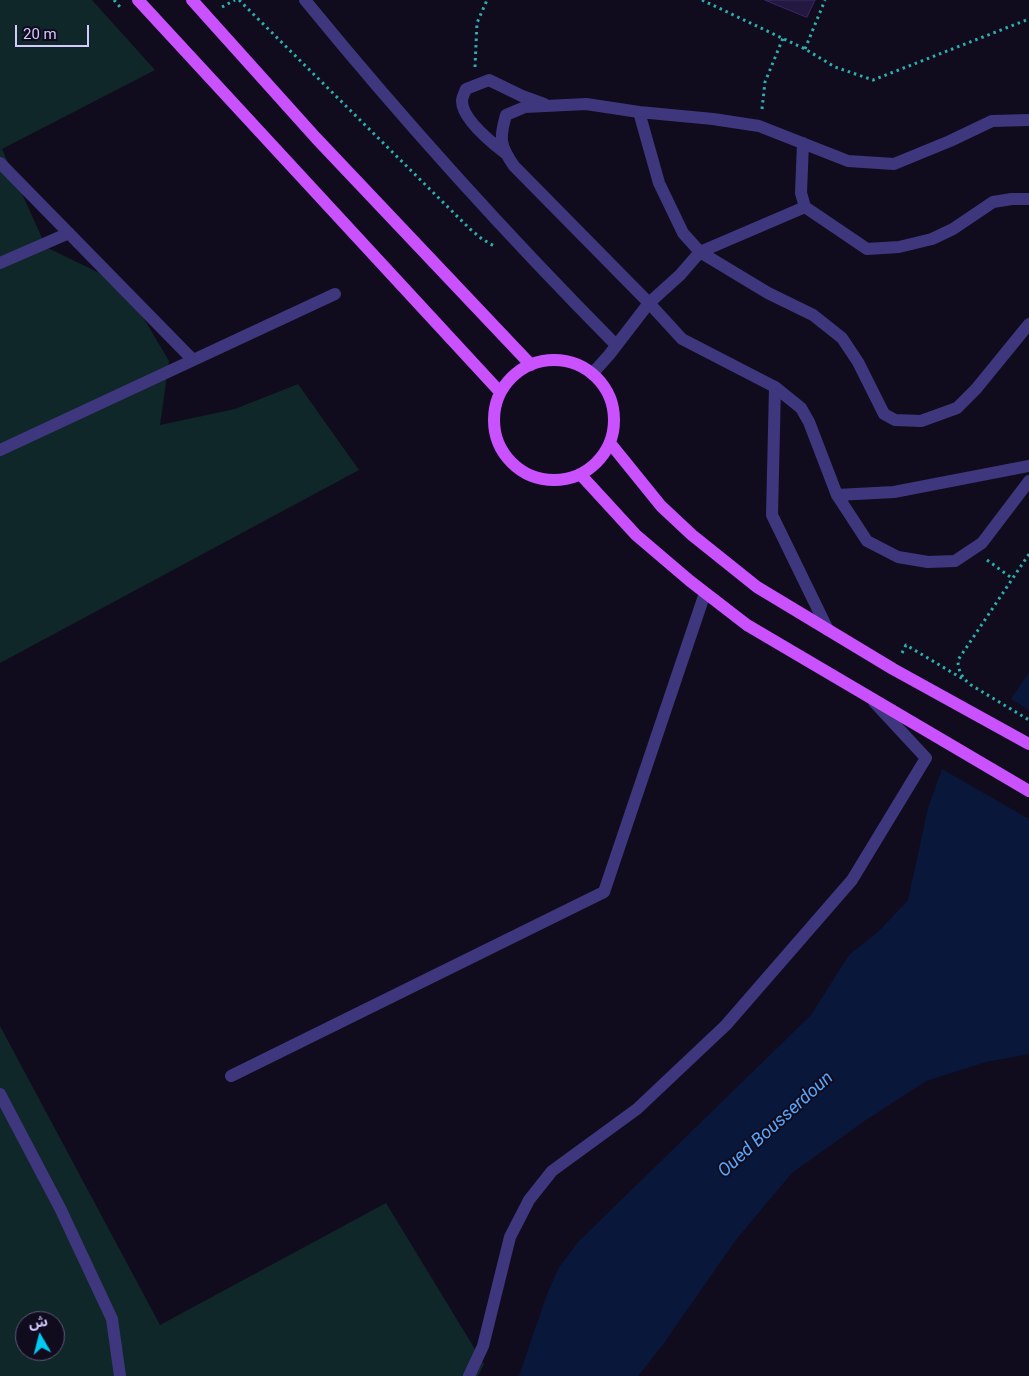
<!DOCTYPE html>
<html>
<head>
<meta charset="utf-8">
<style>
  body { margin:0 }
  #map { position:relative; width:1029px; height:1376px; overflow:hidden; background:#100c1e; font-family:Roboto,"Noto Sans Arabic",sans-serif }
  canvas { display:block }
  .north { position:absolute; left:15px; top:1311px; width:50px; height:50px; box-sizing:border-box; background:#100c1e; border:1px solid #5e5878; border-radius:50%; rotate:352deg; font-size:14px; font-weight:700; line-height:20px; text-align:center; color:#d3c9ff }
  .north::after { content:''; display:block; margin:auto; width:18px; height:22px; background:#01caf3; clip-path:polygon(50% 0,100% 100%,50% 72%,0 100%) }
  .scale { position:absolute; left:15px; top:25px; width:74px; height:22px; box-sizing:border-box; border:2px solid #d3c9ff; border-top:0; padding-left:6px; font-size:15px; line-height:18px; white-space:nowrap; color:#d3c9ff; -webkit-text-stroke:4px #100c1e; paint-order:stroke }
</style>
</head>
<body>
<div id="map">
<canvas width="1029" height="1376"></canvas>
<div class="north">ش</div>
<div class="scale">20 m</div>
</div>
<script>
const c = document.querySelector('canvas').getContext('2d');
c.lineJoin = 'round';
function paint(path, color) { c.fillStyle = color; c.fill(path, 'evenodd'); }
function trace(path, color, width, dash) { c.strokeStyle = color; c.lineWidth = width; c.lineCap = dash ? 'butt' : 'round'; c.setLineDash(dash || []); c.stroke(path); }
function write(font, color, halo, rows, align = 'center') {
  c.font = font + ' Roboto,sans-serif'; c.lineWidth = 4; c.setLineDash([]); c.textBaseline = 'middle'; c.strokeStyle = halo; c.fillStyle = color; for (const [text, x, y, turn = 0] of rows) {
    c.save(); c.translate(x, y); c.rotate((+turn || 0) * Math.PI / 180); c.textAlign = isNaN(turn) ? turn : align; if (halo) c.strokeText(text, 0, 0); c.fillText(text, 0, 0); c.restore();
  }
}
const green = new Path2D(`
  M0,0H92L155,70L2,149L46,247L124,285L169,361L160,425L235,409L298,384L359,470L0,663Z
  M0,1026L160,1325L386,1203L484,1364L478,1376H0ZM25,1321H55V1351H25Z`);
const water = new Path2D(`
  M1029,672V710L1011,699Z
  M942,769L1029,819V1054L986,1062L926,1081L863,1122L792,1173L735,1241L662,1346L638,1376H519L546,1297L558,1269L578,1242L811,1015L849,955L880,930L908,900L928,808Z`);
const building = new Path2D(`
  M765,0H815L807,17Z`);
const path = new Path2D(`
  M114,0L120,7
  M239,0L470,229L482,239L494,246
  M702,0L805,49L835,67L873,80L1029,19
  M222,7L235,0
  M805,49L825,0
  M475,67L477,23L487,0
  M762,109L765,82L783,38
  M1029,554L958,660C958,671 962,678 971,685L1029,720
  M987,560L1013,579
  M902,653L906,645L963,679`);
const minor = new Path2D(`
  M305,0C403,120 507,235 616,345
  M639,112L659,183L683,233L700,252L768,293L813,315L842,338L858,362L884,414L895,420L921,421L957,408L976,389L1029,324
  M1029,120L992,121L950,141L894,164L848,161L759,126L713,119L639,112L586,104L525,107L506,115C499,139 500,146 514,166L649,303L682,339L775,387L801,408L809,422L837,495L867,541L898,557L928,562L955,561L982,543L1029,481
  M803,143L801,193L805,207L867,249L899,247L932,239L953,229L993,202L1012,199H1029
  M505,153C492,143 462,119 462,101C462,97 465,92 466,89L489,80L522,96L544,104
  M0,163L193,360
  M0,263L69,233
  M592,374L609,355L649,303L680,275L700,252L805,207
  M775,387L772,515L828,630
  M0,450L335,294
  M837,495L894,492L1029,466
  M231,1076L604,892L705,593
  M0,1094L60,1208L112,1319L120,1376
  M469,1376L483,1346L510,1237L529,1200L552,1171L637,1109L726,1025L852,880L926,758L874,702`);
const major = new Path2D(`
  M138,0L500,392
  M192,0L316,138L531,365
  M494 420a60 60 0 1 1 120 0a60 60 0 1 1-120 0Z
  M610,443L661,506L692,535L757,587L893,669L1029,744
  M580,474L636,535L690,581L747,625L1029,791`);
const waterNames = [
  ["Oued Bousserdoun",776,1125,-42]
];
paint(green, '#0f2728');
paint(water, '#09173a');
paint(building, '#23183f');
trace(building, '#3b2a6b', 1);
trace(path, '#2daeaf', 3, [2.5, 4]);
trace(minor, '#3e377d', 12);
trace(major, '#c951fe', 12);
write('italic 18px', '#58a6fe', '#100c1e', waterNames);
</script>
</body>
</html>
